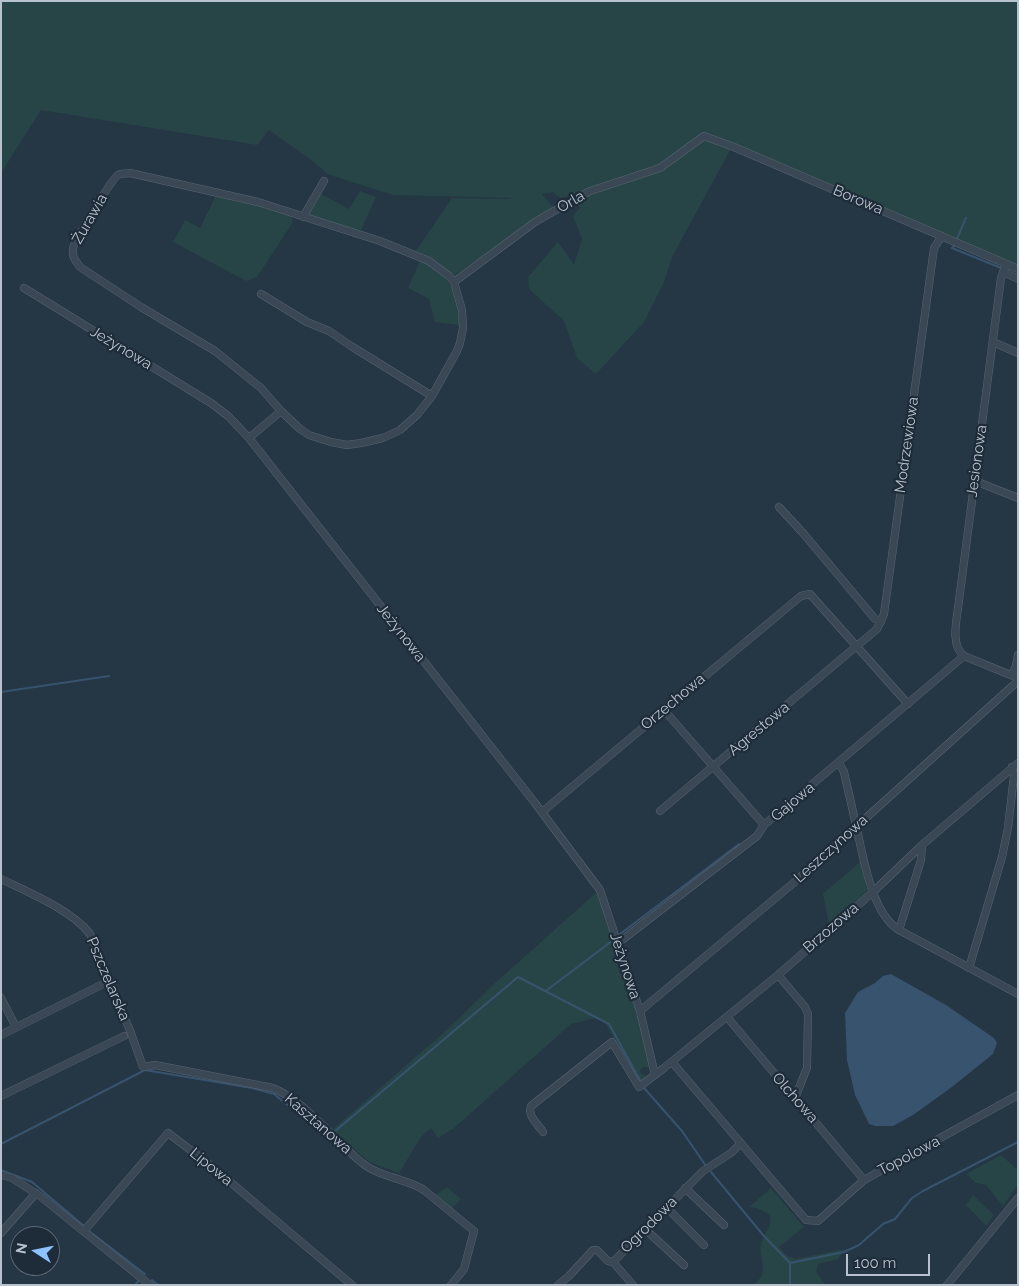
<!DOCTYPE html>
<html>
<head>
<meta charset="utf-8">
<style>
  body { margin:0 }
  #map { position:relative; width:1019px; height:1286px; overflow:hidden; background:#253645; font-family:Raleway,sans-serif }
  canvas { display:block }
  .frame { position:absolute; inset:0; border:2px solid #b7c2ce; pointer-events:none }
  .north { position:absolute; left:10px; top:1226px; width:50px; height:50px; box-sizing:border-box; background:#1e2c3a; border:1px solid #5b6875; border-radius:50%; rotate:281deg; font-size:14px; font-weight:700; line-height:20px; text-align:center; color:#b7c2ce }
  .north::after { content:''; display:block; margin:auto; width:18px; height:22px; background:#8bc2ff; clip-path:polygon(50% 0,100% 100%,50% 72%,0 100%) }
  .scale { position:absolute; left:846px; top:1254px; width:84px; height:22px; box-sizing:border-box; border:2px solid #b7c2ce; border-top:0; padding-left:6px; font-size:15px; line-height:18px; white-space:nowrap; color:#b7c2ce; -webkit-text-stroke:4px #1e2c3a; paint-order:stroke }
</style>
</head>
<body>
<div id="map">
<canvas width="1019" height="1286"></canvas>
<div class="frame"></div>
<div class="north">N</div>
<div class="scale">100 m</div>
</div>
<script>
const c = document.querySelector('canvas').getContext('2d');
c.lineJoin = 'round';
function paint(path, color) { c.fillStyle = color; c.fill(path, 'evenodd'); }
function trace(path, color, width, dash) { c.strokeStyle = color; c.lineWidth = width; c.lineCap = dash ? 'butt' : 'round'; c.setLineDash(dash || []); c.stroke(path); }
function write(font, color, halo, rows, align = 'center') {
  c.font = font + ' Raleway,sans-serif'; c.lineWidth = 4.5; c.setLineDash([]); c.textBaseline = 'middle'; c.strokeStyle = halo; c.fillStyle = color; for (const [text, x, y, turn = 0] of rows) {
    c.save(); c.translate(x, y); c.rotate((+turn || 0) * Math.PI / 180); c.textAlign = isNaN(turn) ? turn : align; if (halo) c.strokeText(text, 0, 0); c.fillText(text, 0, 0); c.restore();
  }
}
const green = new Path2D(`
  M1,1H1018V266L734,143L672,257L664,282L644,322L596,374L577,358L564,321L529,289L528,277L558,242L574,265L582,239L573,216L580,208L576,202L581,193L560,198L553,192L542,194L554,208L454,276L415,252L452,198L506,199L514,198L393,195L327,174L314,162L269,130L257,145L41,110L1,173Z
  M360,191L376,197L360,232L310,217L309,213L321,194L349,209Z
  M216,195L241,200L291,216L293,222L257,277L246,281L173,242L185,220L200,228Z
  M421,259C449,277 459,290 460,325L435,322L429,299L408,288Z
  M861,861L867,891L829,924L823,894Z
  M597,892L637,1013L650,1068L644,1067L640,1070V1073L646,1076L639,1083L606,1024L595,1018L571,1024L454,1128L438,1138L431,1128L421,1137L399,1173L369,1162L332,1130L449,1028L495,983Z
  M1001,1155L1018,1170V1184L1003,1206L986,1185L976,1183L966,1174Z
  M447,1187L461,1199L452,1208L436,1195Z
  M771,1188L804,1227L779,1247L786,1255L795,1259L845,1249L838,1259L818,1264L816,1272L826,1285H754C756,1282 761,1278 762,1275C765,1265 759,1254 761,1244C764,1232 772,1228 770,1215L757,1208L749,1207Z
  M973,1195L994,1215L986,1226L966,1205Z`);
const water = new Path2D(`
  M891,974L946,1005L994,1038L997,1043L993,1054L952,1087L913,1115L893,1126H875L869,1124L855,1095L847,1060L845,1013L858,992L875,983L883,976Z`);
const stream = new Path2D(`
  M956,241L966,218
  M954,246L952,248L1001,268
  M1,692L109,676
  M620,934L739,844
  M547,990L612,941
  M644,1088L682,1131L706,1166
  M334,1132L518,977L609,1024L640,1080
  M1,1144L145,1070L252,1088L274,1094L327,1137
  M1,1170L32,1182L84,1226
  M711,1172L763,1235L790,1263L844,1252L859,1245L883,1224L895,1219L912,1198L923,1191L1018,1142
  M89,1231L145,1274
  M152,1280L158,1285
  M135,1285L139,1280
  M790,1285V1263`);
const minor = new Path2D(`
  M130,173L258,202L380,241L429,261L449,276L454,282L462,310L463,328L460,343L457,351L432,396L417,415L400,430L383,438L361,443L347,445L331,442L309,435L300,429L281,411L261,388L215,351L141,307L80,267C75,260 72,257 73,249C73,242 112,179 118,175C121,173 127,174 130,173Z
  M303,217L324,181
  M1006,264L1001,278L958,608C956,623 951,646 964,656L1018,678
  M1003,272L1018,279
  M454,282L535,222L575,199L590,191L660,168L704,136L734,147L1018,269
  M24,288L211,403L228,416L249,438L535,803L600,890L640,1011L655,1075
  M261,294L307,322L329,331L351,346L432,396
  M993,342L1018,353
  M249,438L281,411
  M975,481L1018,498
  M779,507L803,533L875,619L881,622
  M1012,675L1016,666L1018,655
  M664,710L764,825
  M839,763L844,772C848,790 852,807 856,825C863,855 871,913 899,930L1018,994
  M660,811L877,629L884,614L934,248L942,236
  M542,812L801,596L810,594L908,704
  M1,879C28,892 73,911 90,934L131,1033L143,1067L155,1065L273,1088C306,1102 333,1139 361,1162C378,1177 405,1178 424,1190L474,1231L464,1269L451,1285
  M899,930L921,860L922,845
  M618,943L757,836L764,825L964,656
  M969,968L1002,857L1008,828L1014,775L1012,767
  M778,975L805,1007L808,1014L807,1068L795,1098
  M1,998L16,1027
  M640,1011L797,880L1018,681
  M727,1017L864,1180
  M1,1035L109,981
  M672,1062L806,1220L818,1221L864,1180L1018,1095
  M1,1096L124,1036
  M543,1132C538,1124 527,1116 531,1106L612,1042L639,1087L664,1068L778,975L873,892L922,845L1018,763
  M1,1175L12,1178L40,1196L150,1285
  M685,1188L724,1225
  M667,1208L704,1245
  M645,1229L684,1265
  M84,1231L168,1133L209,1164L352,1285
  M1,1233L36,1193
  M613,1262L633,1285
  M558,1285L569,1276L593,1250H597L608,1261L613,1262L703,1171L731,1153L741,1143
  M947,1285L1018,1198`);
const streetNames = [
  ["Borowa",858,200,23],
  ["Orla",571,202,-30],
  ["Żurawia",90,219,-60],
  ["Jeżynowa",121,348,31],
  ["Modrzewiowa",907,445,-82],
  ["Jesionowa",977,461,-82],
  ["Jeżynowa",401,633,52],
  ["Orzechowa",673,702,-40],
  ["Agrestowa",759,729,-40],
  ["Gajowa",793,802,-40],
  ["Leszczynowa",831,849,-42],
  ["Brzozowa",831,928,-41],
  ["Jeżynowa",625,966,72],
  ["Pszczelarska",108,979,67],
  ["Olchowa",795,1098,49],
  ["Kasztanowa",318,1124,41],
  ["Topolowa",909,1156,-28],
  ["Lipowa",211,1167,39],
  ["Ogrodowa",649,1225,-45]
];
paint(green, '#274546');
paint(water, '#38536d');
trace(stream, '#38536d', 2);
trace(minor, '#586572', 8);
trace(minor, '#3a4754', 7);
write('15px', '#b7c2ce', '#1e2c3a', streetNames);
</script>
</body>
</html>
